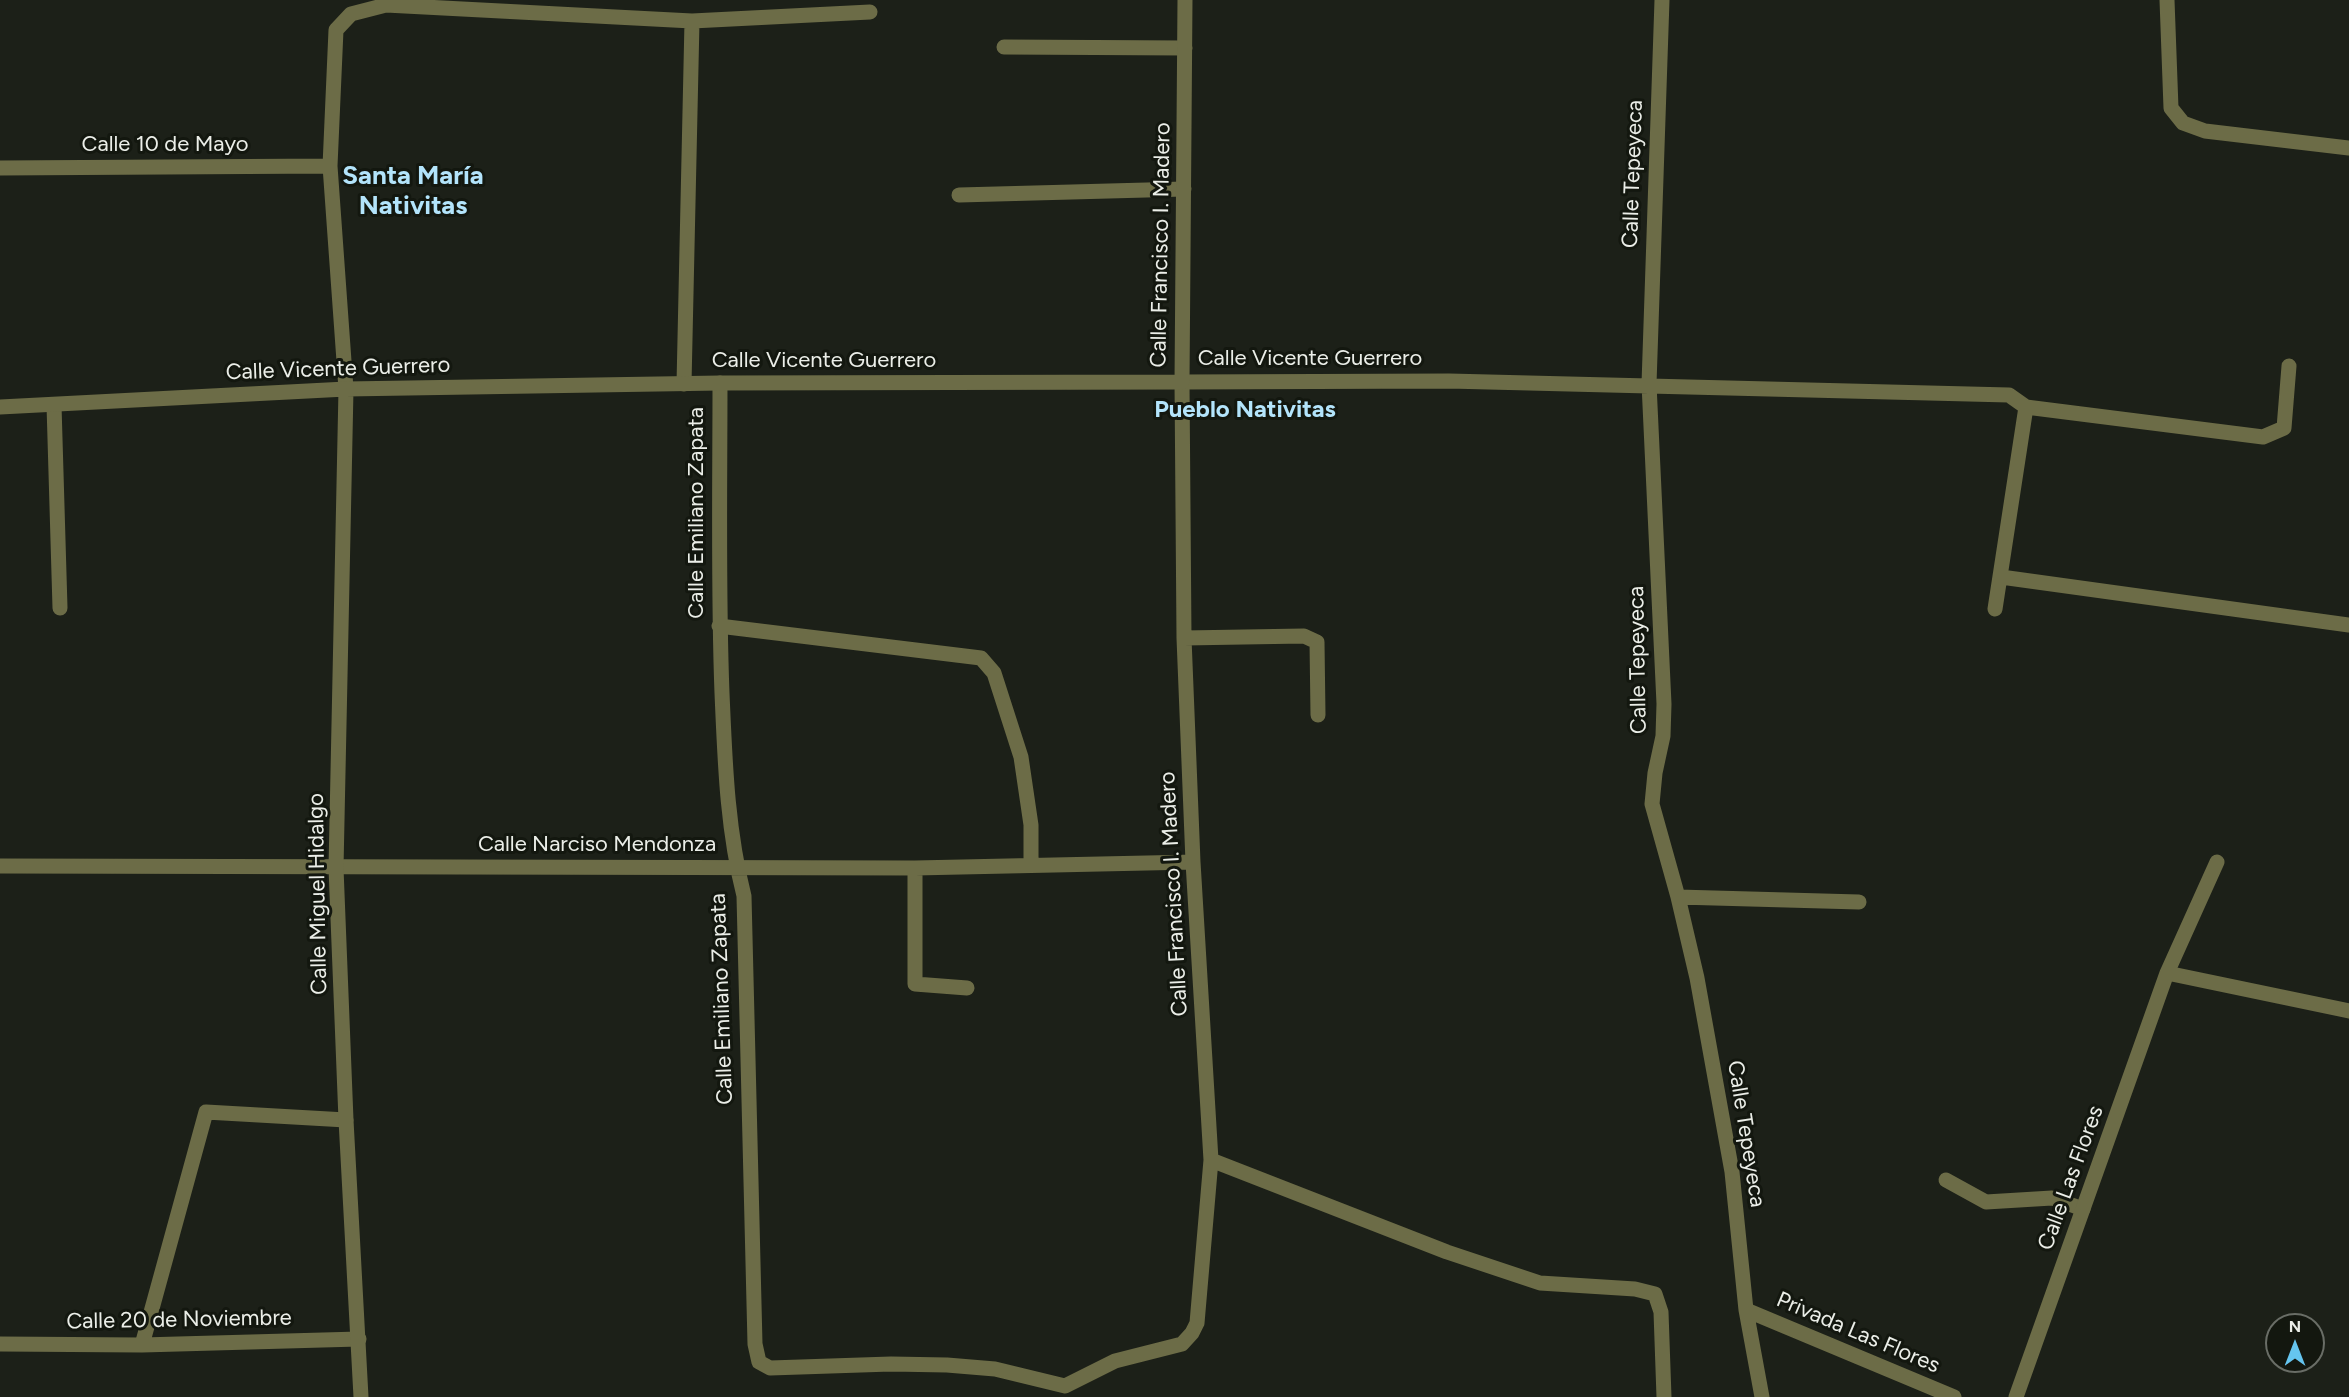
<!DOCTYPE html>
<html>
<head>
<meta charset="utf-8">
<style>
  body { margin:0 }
  #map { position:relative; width:2349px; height:1397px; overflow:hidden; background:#1c2018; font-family:Figtree,sans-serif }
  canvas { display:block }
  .north { position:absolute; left:2265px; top:1313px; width:60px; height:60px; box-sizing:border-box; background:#13170f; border:2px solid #696d66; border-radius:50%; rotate:0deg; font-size:16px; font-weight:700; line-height:24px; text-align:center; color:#ebeee8 }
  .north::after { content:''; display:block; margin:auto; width:21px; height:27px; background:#65c5ef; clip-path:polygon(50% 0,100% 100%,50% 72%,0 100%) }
</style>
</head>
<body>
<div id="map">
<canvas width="2349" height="1397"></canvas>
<div class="north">N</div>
</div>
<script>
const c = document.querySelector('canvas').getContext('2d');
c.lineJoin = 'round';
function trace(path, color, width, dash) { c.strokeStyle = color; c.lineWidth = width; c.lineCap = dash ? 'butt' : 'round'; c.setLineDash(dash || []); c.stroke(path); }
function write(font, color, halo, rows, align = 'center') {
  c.font = font + ' Figtree,sans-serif'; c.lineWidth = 6; c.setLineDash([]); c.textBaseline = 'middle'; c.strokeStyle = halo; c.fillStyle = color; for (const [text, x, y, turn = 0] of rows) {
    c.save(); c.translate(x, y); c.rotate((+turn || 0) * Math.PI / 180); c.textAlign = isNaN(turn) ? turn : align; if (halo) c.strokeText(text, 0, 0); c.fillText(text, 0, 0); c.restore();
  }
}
const service = new Path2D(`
  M1004,47L1185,48
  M959,195L1184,189
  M1946,1180L1986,1202L2052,1198L2083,1209`);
const minor = new Path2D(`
  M1662,0L1649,384L1664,704L1663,736L1655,773L1652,804L1678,897L1697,978L1732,1172L1746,1310L1762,1397
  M2167,0L2171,108L2183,123L2205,131L2349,148
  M0,168L330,166
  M720,383C720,486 718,590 722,693C725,762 727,829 744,896L755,1344L759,1362L770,1368L891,1364L947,1365L995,1369L1065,1386L1115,1361L1182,1344L1192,1333L1197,1323L1211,1160L1193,862L1184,638L1182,382L1449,381L2009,395L2026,407L1995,609
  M684,384L692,21
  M346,389L330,166L336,30L351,14L386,5L692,21L870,12
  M54,405L60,608
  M2026,407L2263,437L2284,428L2289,366
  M2001,577L2349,625
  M719,626L981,658L994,673L1021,757L1031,825V865
  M1184,638L1304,636L1317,642L1318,715
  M0,866L915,868L1193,862
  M915,868V984L967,988
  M1678,897L1859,902
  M2167,973L2349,1011
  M1211,1160L1447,1252L1540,1283L1635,1289L1655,1294L1661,1312L1664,1397
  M1746,1310L1954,1397
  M0,1344L142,1345L359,1339
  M142,1345L206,1112L346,1120
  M2016,1397L2167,973L2217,862`);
const tertiary = new Path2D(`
  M346,389L336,868L346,1120L361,1397
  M0,407L346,389L720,383L1182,382L1185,0`);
const streetNames = [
  ["Calle 10 de Mayo",165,145],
  ["Calle Tepeyeca",1633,174,-88],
  ["Calle Francisco I. Madero",1161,245,-89],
  ["Calle Vicente Guerrero",1310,359],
  ["Calle Vicente Guerrero",824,361],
  ["Calle Vicente Guerrero",338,369,-2],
  ["Calle Emiliano Zapata",697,513,-90],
  ["Calle Tepeyeca",1638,660,-91],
  ["Calle Narciso Mendonza",597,845],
  ["Calle Miguel Hidalgo",318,894,-91],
  ["Calle Francisco I. Madero",1174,894,-93],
  ["Calle Emiliano Zapata",722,999,-92],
  ["Calle Tepeyeca",1746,1134,81],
  ["Calle Las Flores",2071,1178,-70],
  ["Calle 20 de Noviembre",179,1320,-1],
  ["Privada Las Flores",1858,1333,23]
];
const neighbourhoodNames = [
  ["Pueblo Nativitas",1245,410]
];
const quarterNames = [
  ["Santa María",413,176],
  ["Nativitas",413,206]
];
trace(service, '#6c6c47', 15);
trace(minor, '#6c6c47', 15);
trace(tertiary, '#6c6c47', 15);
write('22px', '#ebeee8', '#13170f', streetNames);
write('bold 24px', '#b3e4fb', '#13170f', neighbourhoodNames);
write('bold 26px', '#b3e4fb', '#13170f', quarterNames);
</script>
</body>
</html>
